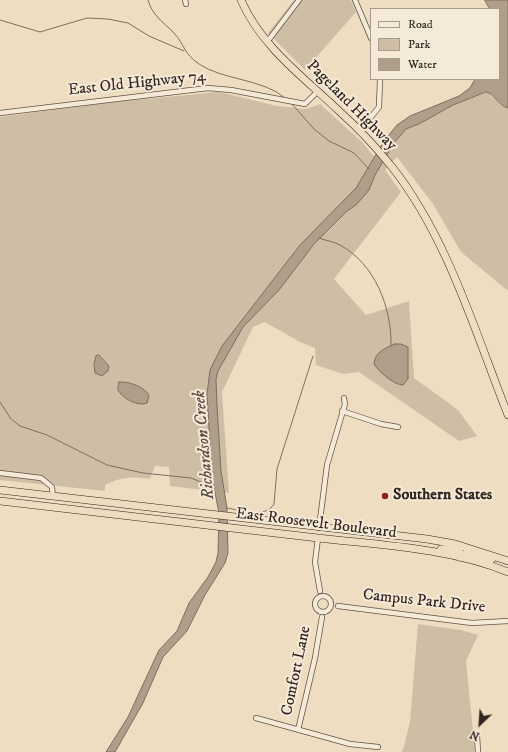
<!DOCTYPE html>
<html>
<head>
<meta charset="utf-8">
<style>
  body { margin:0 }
  #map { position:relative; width:508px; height:752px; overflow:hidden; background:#efddc1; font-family:"IM FELL DW Pica",serif }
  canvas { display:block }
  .legend { position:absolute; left:370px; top:8px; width:130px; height:72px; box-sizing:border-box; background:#f5e9d7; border:1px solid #a79b8e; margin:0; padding:5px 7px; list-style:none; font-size:12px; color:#312520 }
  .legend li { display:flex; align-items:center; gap:8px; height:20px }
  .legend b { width:20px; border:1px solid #a79b8e }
  .north { position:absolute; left:460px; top:704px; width:40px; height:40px; -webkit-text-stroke:3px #f5e9d7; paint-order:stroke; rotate:205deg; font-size:11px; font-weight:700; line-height:16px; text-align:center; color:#312520 }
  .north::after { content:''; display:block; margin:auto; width:14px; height:18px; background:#312520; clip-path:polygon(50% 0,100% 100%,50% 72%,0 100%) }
</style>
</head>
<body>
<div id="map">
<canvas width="508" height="752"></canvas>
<ul class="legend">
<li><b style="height:5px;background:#f5e9d7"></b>Road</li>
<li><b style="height:11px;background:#cfbea6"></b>Park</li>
<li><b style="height:11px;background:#ae9e8a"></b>Water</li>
</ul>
<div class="north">N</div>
</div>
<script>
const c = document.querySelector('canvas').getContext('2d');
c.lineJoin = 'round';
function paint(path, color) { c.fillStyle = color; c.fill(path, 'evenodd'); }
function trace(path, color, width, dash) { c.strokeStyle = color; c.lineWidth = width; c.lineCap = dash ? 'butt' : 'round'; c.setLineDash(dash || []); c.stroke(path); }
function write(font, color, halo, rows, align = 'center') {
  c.font = font + ' "IM FELL DW Pica",serif'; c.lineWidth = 4; c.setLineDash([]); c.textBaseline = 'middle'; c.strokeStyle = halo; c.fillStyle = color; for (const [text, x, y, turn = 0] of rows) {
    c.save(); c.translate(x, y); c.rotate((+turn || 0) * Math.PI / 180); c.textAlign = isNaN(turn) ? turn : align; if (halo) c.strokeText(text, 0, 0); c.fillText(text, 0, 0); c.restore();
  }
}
const green = new Path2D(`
  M294,0H351L356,12L305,70L268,33Z
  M219,92L277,106L306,109L320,104L362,142L381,165L394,143L406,129L419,124L453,105L488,92L500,105L508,108V291L461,252L433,204L397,157L385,170L401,192L334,279L366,315L409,301L414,378L458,410L477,436L459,441L359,372L343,374L316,365L315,348L300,342L265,322L253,327L222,392L229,493L170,486L169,467L155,466L150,479C133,476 120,477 105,485V491L0,480V117L103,103Z
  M418,624L461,630L478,635L466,661L475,752H401L403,750L410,722Z`);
const water = new Path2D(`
  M485,0H508V108C497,105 494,93 486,92L453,105L419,124L406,129L394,143L375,175L369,190L357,204L346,212L314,244L279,290L243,327L218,371L216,379L217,406L221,471L227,508L228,553L225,563L205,595L187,631L163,657L143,703L115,752H106L128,717L159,650L177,631L189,603L208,577L216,562L218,553L219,513L212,478L207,394L210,370L222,346L300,245L356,188L384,141L397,125L410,116L459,96L470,88L475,79H499V9H490Z
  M395,344H401L408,347V379L403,385C394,385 379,372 374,364C375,352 385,348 395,344Z
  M99,355L109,366L108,371L102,376L95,373L94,364L96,356Z
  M119,382C128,381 146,387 149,396L147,403C138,407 122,398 118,390Z`);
const stream = new Path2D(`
  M148,0C152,15 163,22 174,33C185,45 183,53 199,64C222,80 264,79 285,98
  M0,20L40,32L87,18L108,19L128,23L149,36L184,51
  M292,104L314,129L329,141L354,153L369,169
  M319,238C326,241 333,241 340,245C375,264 392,308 391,346
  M0,402L11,419L20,426L47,435L107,465L143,473L191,478L213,487
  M227,508C241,510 265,519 274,504L277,469L313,356`);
const minor = new Path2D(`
  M185,0L186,4
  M355,0L371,38
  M267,42L299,0
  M0,113L208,88L231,90L305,104L318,91
  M360,131L379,107L380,79
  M342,411L381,424L398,427
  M0,473L41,478L52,487L53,497
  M319,528L327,465L345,404L344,398
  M318,538L315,562L320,591
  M315 604a8 8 0 1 1 16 0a8 8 0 1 1-16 0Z
  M338,606L472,623L508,621
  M256,718L350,744L378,747
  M298,730L315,658L322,617
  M477,736L478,752`);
const trunk = new Path2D(`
  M241,0C261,46 302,76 338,110C358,128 376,147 392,167C448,238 475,332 508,415
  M0,490L427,539L455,544L508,561
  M0,501C106,513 212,525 318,538C380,545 450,548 508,572
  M441,549L458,551L462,546
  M459,557L467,553L492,559`);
const markers = [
  [385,496,4,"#8f2418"]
];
const streetNames = [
  ["East Old Highway 74",137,84,-6],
  ["Pageland Highway",351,106,45],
  ["East Roosevelt Boulevard",316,524,7],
  ["Campus Park Drive",424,602,6],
  ["Comfort Lane",297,671,-78]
];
const poiNames = [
  ["Southern States",393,496]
];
const waterNames = [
  ["Richardson Creek",205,445,-95]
];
paint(green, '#cfbea6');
paint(water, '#ae9e8a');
trace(water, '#7c6e60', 1);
trace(stream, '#7c6e60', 1);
trace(minor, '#605348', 6);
trace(trunk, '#312520', 8);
trace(minor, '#f5e9d7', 4.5);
trace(trunk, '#efddc1', 7);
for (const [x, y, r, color] of markers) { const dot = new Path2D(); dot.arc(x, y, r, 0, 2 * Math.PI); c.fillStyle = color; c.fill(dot); trace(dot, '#f5e9d7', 1.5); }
write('16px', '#312520', '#f5e9d7', streetNames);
write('bold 16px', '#312520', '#f5e9d7', poiNames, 'left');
write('italic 17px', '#5d4f45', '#f5e9d7', waterNames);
</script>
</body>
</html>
